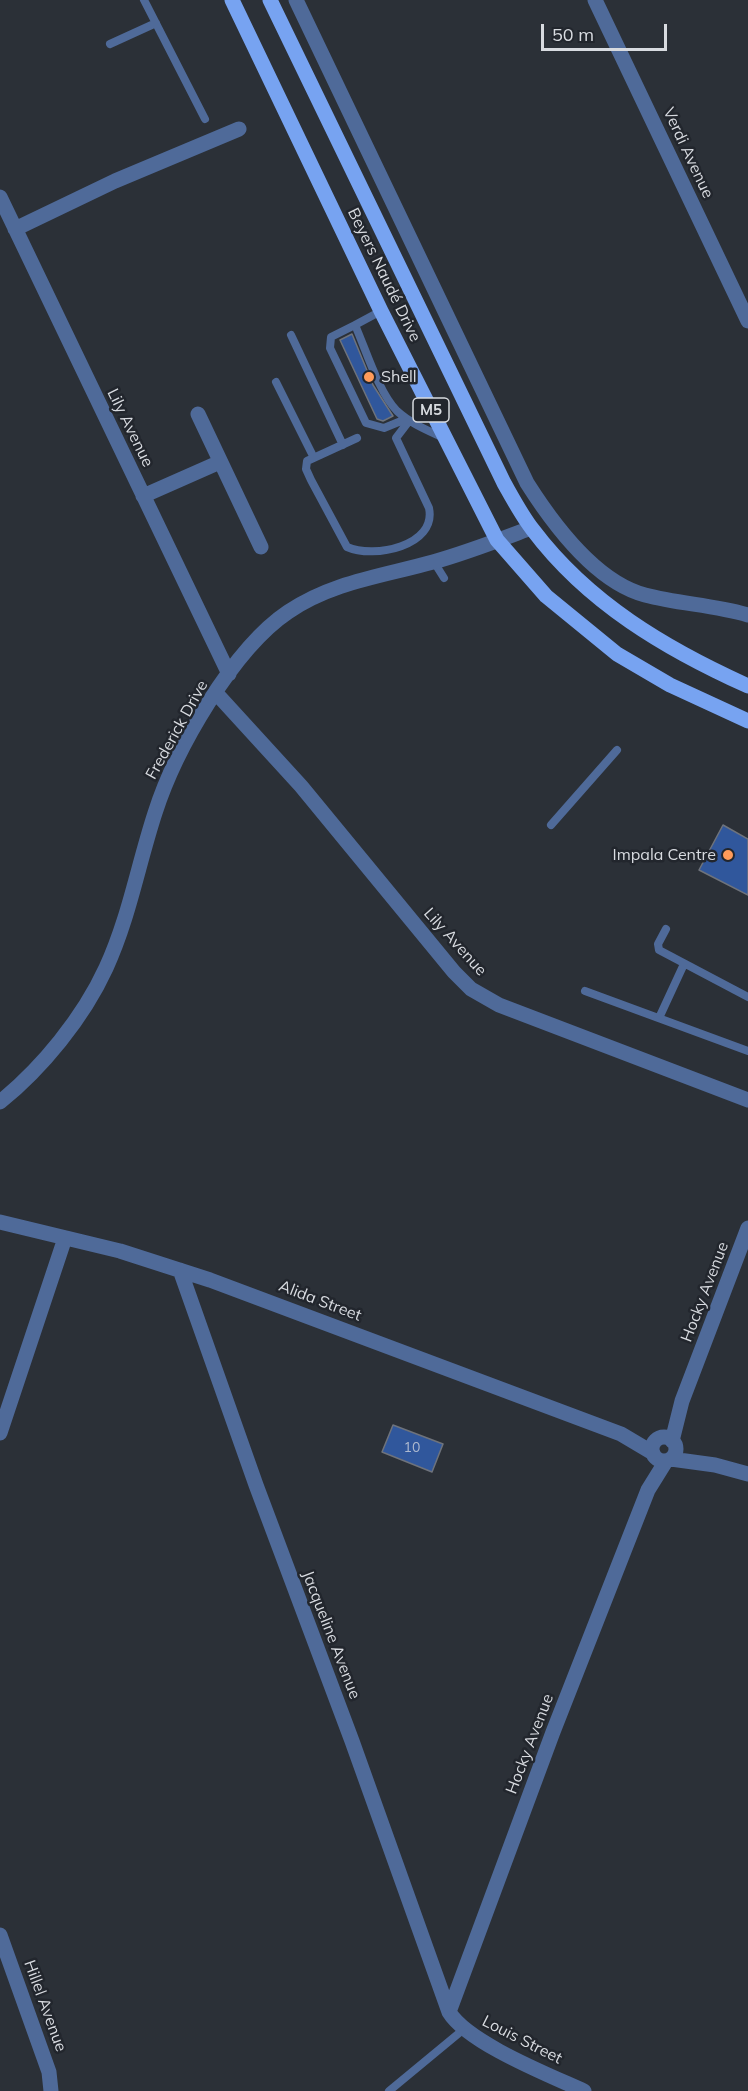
<!DOCTYPE html>
<html>
<head>
<meta charset="utf-8">
<style>
  body { margin:0 }
  #map { position:relative; width:748px; height:2091px; overflow:hidden; background:#2b3037; font-family:Mulish,sans-serif }
  canvas { display:block }
  .scale { position:absolute; left:541px; top:24px; width:126px; height:27px; box-sizing:border-box; border:3px solid #d8dbe0; border-top:0; padding-left:8px; font-size:18px; line-height:21px; white-space:nowrap; color:#d8dbe0; -webkit-text-stroke:4px #22262d; paint-order:stroke }
</style>
</head>
<body>
<div id="map">
<canvas width="748" height="2091"></canvas>
<div class="scale">50 m</div>
</div>
<script>
const c = document.querySelector('canvas').getContext('2d');
c.lineJoin = 'round';
function paint(path, color) { c.fillStyle = color; c.fill(path, 'evenodd'); }
function trace(path, color, width, dash) { c.strokeStyle = color; c.lineWidth = width; c.lineCap = dash ? 'butt' : 'round'; c.setLineDash(dash || []); c.stroke(path); }
function write(font, color, halo, rows, align = 'center') {
  c.font = font + ' Mulish,sans-serif'; c.lineWidth = 5; c.setLineDash([]); c.textBaseline = 'middle'; c.strokeStyle = halo; c.fillStyle = color; for (const [text, x, y, turn = 0] of rows) {
    c.save(); c.translate(x, y); c.rotate((+turn || 0) * Math.PI / 180); c.textAlign = isNaN(turn) ? turn : align; if (halo) c.strokeText(text, 0, 0); c.fillText(text, 0, 0); c.restore();
  }
}
const building = new Path2D(`
  M352,334L373,385L393,416L383,421L377,419L340,340Z
  M723,825L748,839V895L699,870Z
  M393,1425L443,1444L432,1472L382,1452Z`);
const service = new Path2D(`
  M144,0L205,119
  M110,44L156,23
  M381,311L355,325C366,350 379,393 397,411C410,423 427,430 442,437
  M355,325L331,337L330,348L366,423L384,428L406,419
  M291,335L343,445
  M276,382L314,458
  M357,438L307,461L306,469L311,480L347,547C374,559 437,546 429,508L396,438L409,421
  M434,562L444,578
  M551,825L617,750
  M666,929L658,944L659,950L748,997
  M585,991L748,1051
  M659,1018L684,964
  M389,2091L464,2029`);
const minor = new Path2D(`
  M296,0L527,483C553,524 596,582 645,595C679,604 714,605 748,615
  M595,0L748,321
  M0,197L229,674
  M15,229L115,181L239,129
  M198,414L261,547
  M143,496L220,462
  M216,693L301,786L454,972L471,989L499,1005L748,1100
  M0,1102C42,1068 83,1018 106,968C129,918 138,865 155,813C175,750 233,649 288,612C332,582 383,576 433,562C466,553 499,540 531,528
  M0,1222L120,1251L210,1280L621,1434L653,1453
  M180,1270L256,1485L352,1741L449,2012C468,2043 549,2075 584,2091
  M0,1433L65,1238
  M652 1449a12 12 0 1 1 24 0a12 12 0 1 1-24 0Z
  M672,1441L682,1401L748,1228
  M671,1459L715,1465L748,1474
  M0,1935L49,2072L51,2091
  M449,2012L553,1732L648,1490L666,1461`);
const primary = new Path2D(`
  M232,0L381,311L497,540L546,596L617,654L670,685L748,721
  M270,0L504,483C513,499 522,516 533,530C588,603 666,649 748,686`);
const markers = [
  [369,377,6,"#ff9b5a"],
  [728,855,6,"#ff9b5a"]
];
const numberNames = [
  ["10",412,1448]
];
const shields = [
  [431,410,36]
];
const shieldNames = [
  ["M5",431,410]
];
const streetNames = [
  ["Verdi Avenue",688,153,65],
  ["Beyers Naudé Drive",384,275,64],
  ["Lily Avenue",130,428,64],
  ["Frederick Drive",177,730,-61],
  ["Lily Avenue",455,942,48],
  ["Hocky Avenue",705,1292,-69],
  ["Alida Street",320,1301,21],
  ["Jacqueline Avenue",331,1635,69],
  ["Hocky Avenue",530,1744,-69],
  ["Hillel Avenue",45,2006,70],
  ["Louis Street",522,2040,27]
];
const poiNames = [
  ["Shell",381,377],
  ["Impala Centre",716,855,"right"]
];
paint(building, '#30579c');
trace(building, '#6e737c', 1.5);
trace(service, '#4f6a99', 8);
trace(minor, '#4f6a99', 15);
trace(primary, '#77a3f1', 15);
for (const [x, y, r, color] of markers) { const dot = new Path2D(); dot.arc(x, y, r, 0, 2 * Math.PI); c.fillStyle = color; c.fill(dot); trace(dot, '#22262d', 2); }
write('14px', '#aebacf', null, numberNames);
for (const [x, y, w] of shields) { const box = new Path2D(); box.roundRect(x - w / 2, y - 12, w, 24, 4.5); c.fillStyle = '#22262d'; c.fill(box); trace(box, '#d8dbe0', 1.5); }
write('bold 15px', '#d8dbe0', null, shieldNames);
write('16px', '#d8dbe0', '#22262d', streetNames);
write('16px', '#d8dbe0', '#22262d', poiNames, 'left');
</script>
</body>
</html>
